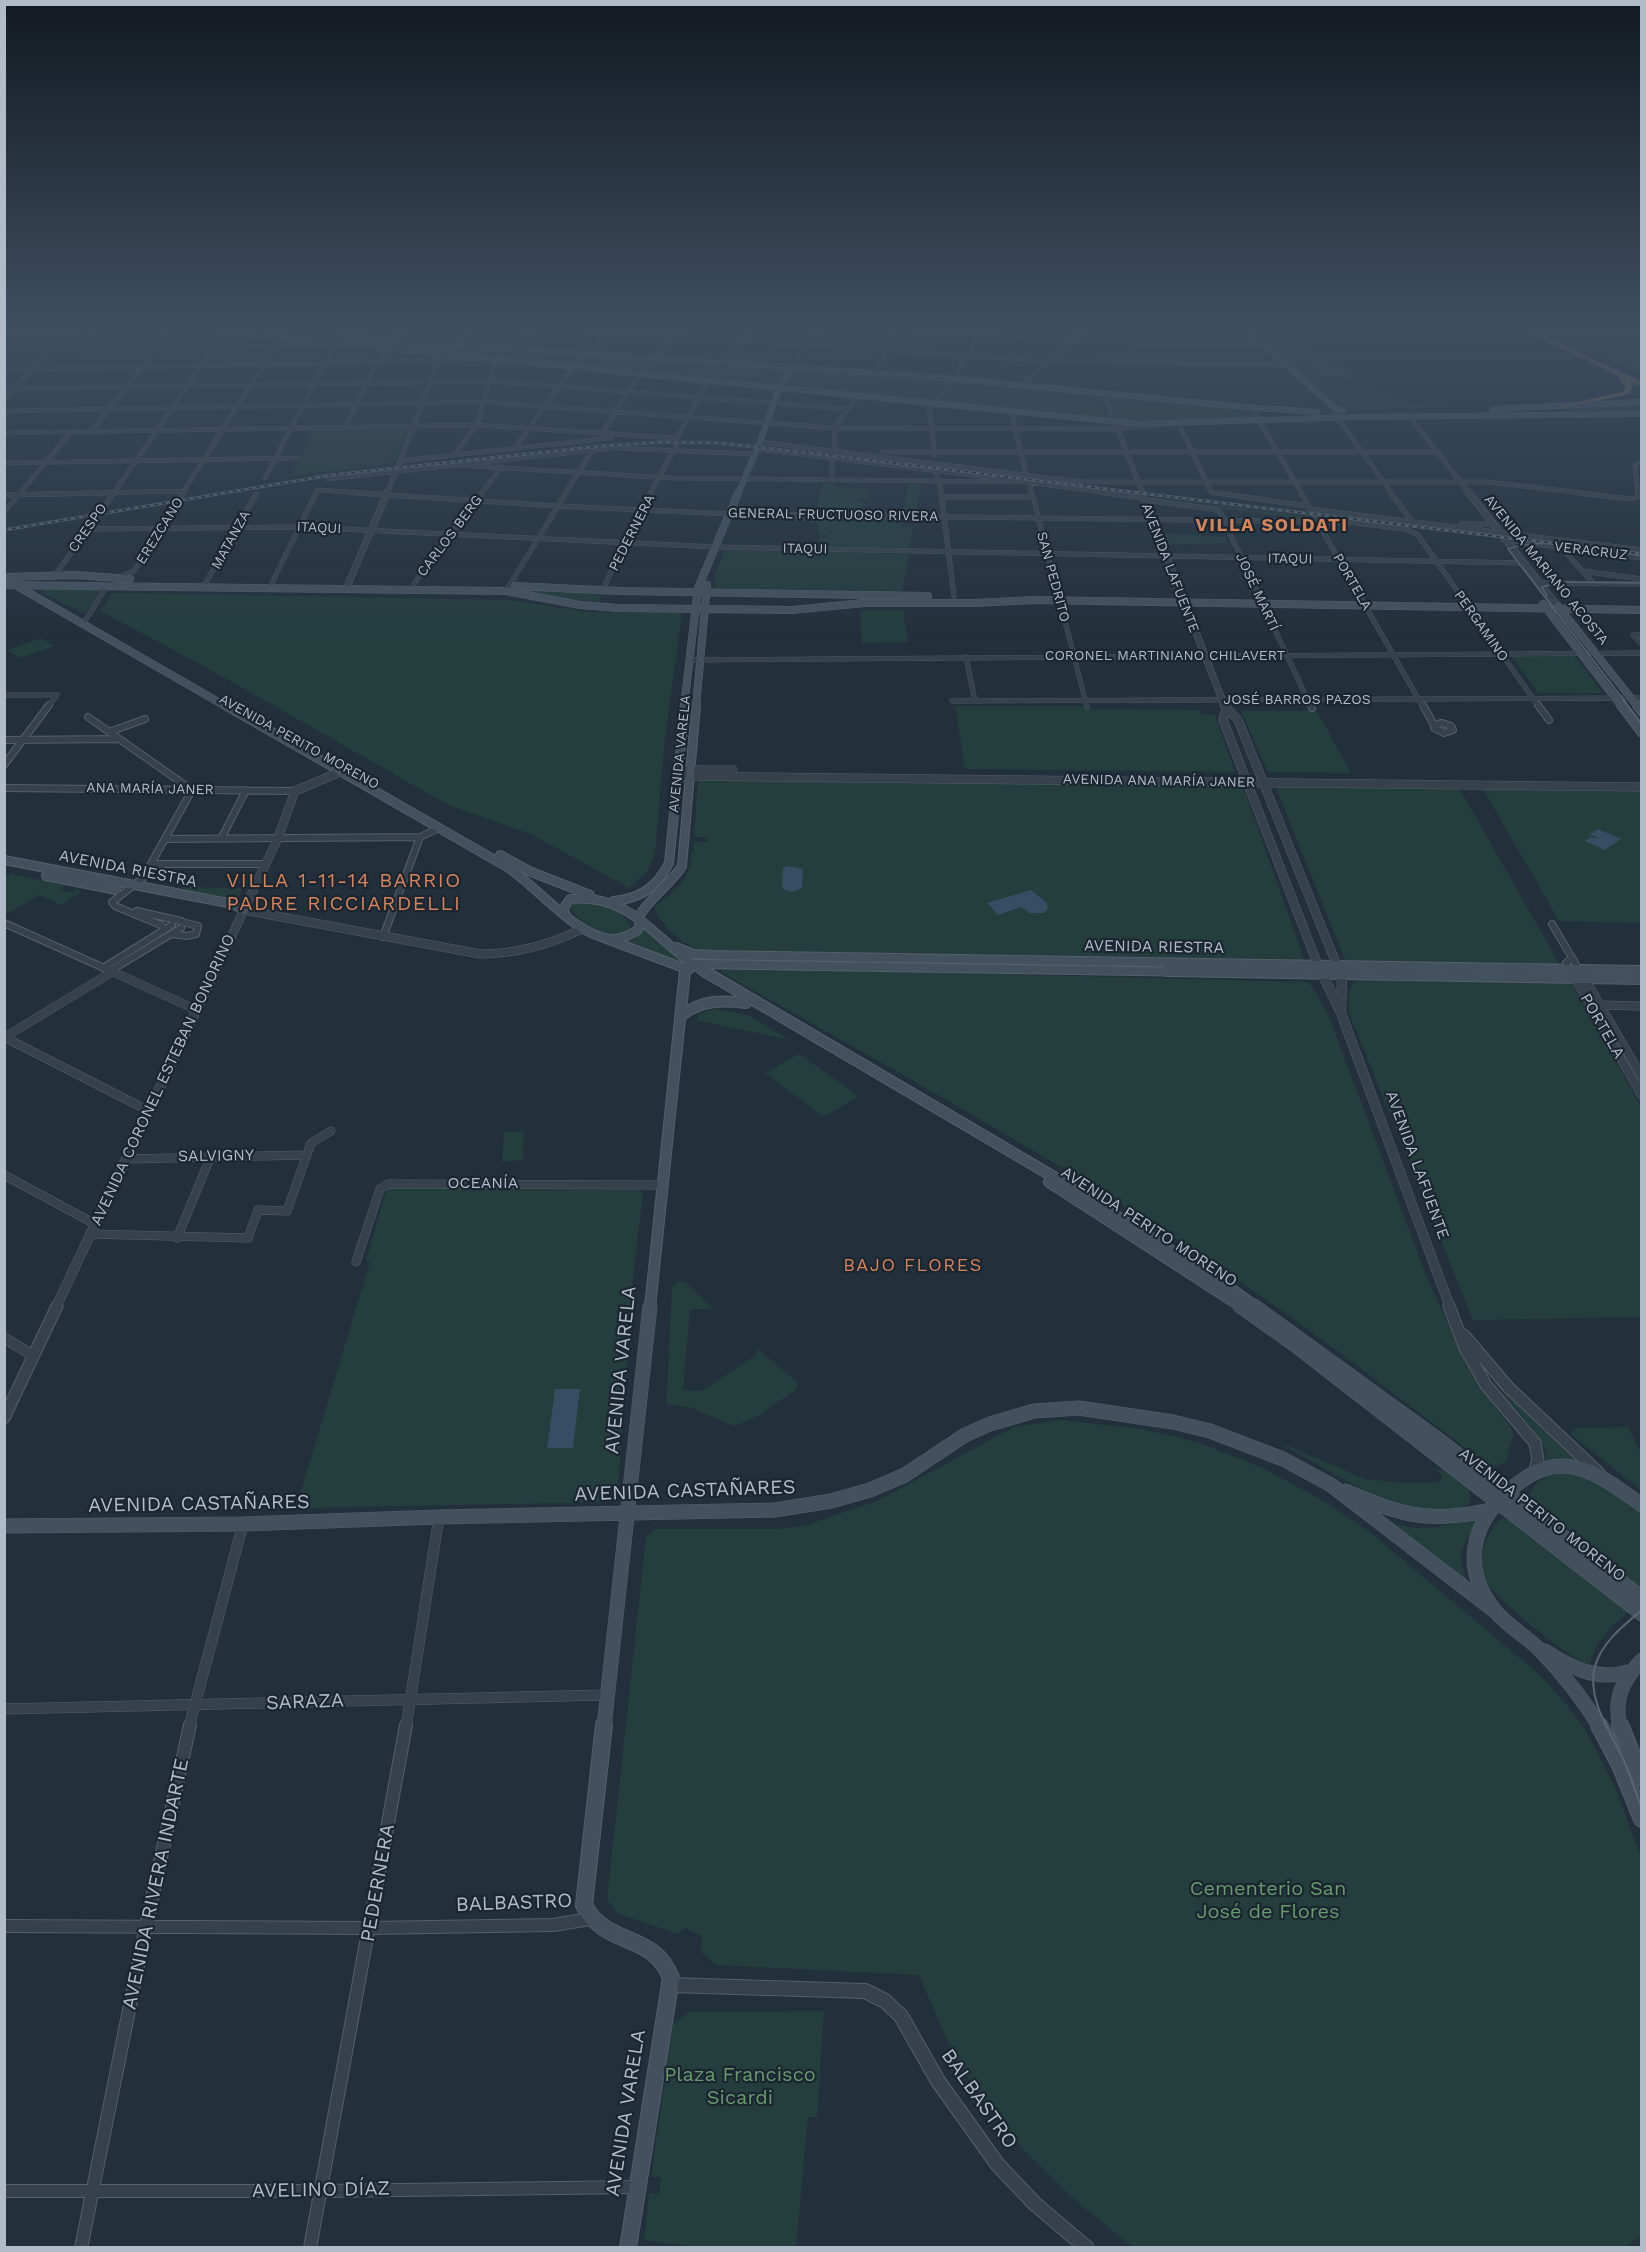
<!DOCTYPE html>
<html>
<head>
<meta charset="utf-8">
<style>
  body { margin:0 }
  #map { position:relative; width:1646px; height:2252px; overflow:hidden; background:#22303c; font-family:"Work Sans",sans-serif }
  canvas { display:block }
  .frame { position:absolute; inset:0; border:6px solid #b1bcc8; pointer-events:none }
</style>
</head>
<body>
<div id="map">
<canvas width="1646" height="2252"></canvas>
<div class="frame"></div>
</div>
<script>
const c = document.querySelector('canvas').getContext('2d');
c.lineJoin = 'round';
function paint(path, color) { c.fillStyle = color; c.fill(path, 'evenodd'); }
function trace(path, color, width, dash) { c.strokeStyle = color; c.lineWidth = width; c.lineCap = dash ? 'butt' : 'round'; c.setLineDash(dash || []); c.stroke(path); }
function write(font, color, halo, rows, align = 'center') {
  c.font = font + ' "Work Sans",sans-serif'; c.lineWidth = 4.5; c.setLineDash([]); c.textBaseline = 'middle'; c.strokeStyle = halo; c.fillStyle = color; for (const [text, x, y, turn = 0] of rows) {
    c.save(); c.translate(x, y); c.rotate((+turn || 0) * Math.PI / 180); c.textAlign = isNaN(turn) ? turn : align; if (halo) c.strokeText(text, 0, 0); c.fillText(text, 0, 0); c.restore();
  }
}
const green = new Path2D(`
  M1534,324H1641V374Z
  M1278,339L1293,340L1305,346H1281L1286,350H1281L1284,352L1306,350L1304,348L1314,351L1295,354L1290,358L1339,388L1357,392L1383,391L1408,404L1439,405L1442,408L1343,409L1269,347L1270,342Z
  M393,342L583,354L572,365L390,347Z
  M1305,354L1321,355L1361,378L1336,381L1347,387L1369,385V383L1375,386C1349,399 1315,374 1295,358Z
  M591,355L787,369L777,386L577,366Z
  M794,369L949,380L929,401L783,386Z
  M955,381L1097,394L1107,419L934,402Z
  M1108,396L1247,410L1252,419L1145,423L1117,420Z
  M1641,403V411L1574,414L1563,410Z
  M405,427L407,429L394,463L291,476L314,429Z
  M823,484H834V487L870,489L868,499L835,497L857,499L864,503L862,513L815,512Z
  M908,484H921L916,514H903Z
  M1150,497L1308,516L1310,519L1297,520L1296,518L1154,500Z
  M788,517L894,519V521L898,519H910L903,520L902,527H913L910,548L816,547L820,538L830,536L818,534L819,523L792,520Z
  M1163,533L1225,537L1227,543L1168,545Z
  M727,550L909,554L902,591L716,588L714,578L725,551Z
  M44,589H102L85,614L41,592Z
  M521,589L605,593L600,597L599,602L564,598Z
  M116,593L508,600L588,612L682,613L665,738L655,852L647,872L629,888L533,835L448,805L227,679L101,611L112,594Z
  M903,610L908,642L862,643L860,611Z
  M41,638L55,646L20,658L7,650Z
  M1573,656L1577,658L1603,693H1538L1512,657Z
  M955,706H1084L1088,709L1198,710L1201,714L1215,715L1235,772L965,769Z
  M1241,711H1317L1351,773L1268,772Z
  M702,779L1243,786L1304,959L708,951C682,946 665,931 654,907C673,892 692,880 691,853L694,851L693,842H708V837H694L698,781Z
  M1275,785L1455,788L1461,791L1560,965L1346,962Z
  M1483,789L1641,791V923L1559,921Z
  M10,874L65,885L60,890L72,893L76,890L82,891L62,905L39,895L5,915V878Z
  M184,887L243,888L236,901L183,889Z
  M576,901C597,902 620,905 631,926L629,932C609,939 581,925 570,908Z
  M644,929L679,958L681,962L622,943L634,939Z
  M725,967L1309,982L1328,1014L1426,1275L1467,1366L1514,1432L1506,1462L1492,1468C1415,1411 1341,1351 1262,1297C1089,1176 904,1076 721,972Z
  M1357,979L1570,980L1641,1107V1317L1473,1320L1349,1013C1348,1000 1347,988 1357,979Z
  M716,1009L748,1015L790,1040L701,1021L696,1023L699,1014Z
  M799,1054L859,1096L824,1117L765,1073Z
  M524,1131L523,1160L502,1162L504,1132Z
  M390,1188L639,1190L643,1193L634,1266L617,1502L296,1508L370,1262L366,1261L386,1191Z
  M680,1281L685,1282L714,1309H690L683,1390L702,1391L756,1355L757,1348L798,1383L797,1389L753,1419L734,1426L692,1408L666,1404L672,1289L674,1284Z
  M1476,1355L1583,1462L1565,1459L1546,1463L1545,1450L1538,1436L1497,1386Z
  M1060,1420L1142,1429L1197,1442L1263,1468L1327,1503L1370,1532L1541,1676L1566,1704L1585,1729L1615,1787L1641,1857L1642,2235L1624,2248L1133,2247L1078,2203L1023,2149L975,2090L944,2034L919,1975L716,1965L701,1952L702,1936L685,1928L678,1934L619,1914L607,1900L646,1537L655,1529H777L804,1526L879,1500L1014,1427Z
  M1628,1427L1641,1453V1490L1569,1433L1576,1428Z
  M1274,1440L1365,1479L1405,1483L1441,1482L1442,1475L1433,1468L1451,1472L1461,1480L1468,1489L1471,1498L1469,1504L1461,1509L1447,1512L1401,1507L1370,1494Z
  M1564,1469L1599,1483L1641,1514V1588L1528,1497C1531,1485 1552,1471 1564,1469Z
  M1502,1518L1513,1521L1629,1612C1609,1627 1596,1641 1590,1665C1570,1659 1491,1596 1483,1577C1476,1559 1487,1530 1502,1518Z
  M1476,1519L1477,1523C1460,1550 1456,1554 1469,1584L1392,1523L1413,1528L1437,1527Z
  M824,2011L817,2117H808L796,2247L707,2248L644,2240L649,2193L659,2194L661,2177H651L673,2024L689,2012Z`);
const water = new Path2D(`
  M1598,829L1621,839L1605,850L1585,841L1591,837L1600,839L1590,834Z
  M788,866L803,869L802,887C796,893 788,893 782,888L783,868Z
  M1031,890L1047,903L1048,908L1044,913H1030L1021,907L998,915L987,903Z
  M555,1389H580L573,1448H547Z`);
const minorFar5 = new Path2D(`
  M480,324L1044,361L1286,365
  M809,324L1074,342L1249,345L1259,342
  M4,333L172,329
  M339,336L349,324
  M1067,342L1080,324
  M513,349L539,326
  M4,351L345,346
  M441,354L479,324
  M654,358L686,324
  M723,362L755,324
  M791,367L822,324
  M4,370L496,359L477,425L454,455
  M874,373L901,324
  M1036,386L1024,381L1074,342L1087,324
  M4,389L490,381L847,409
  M4,399L75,324
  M1252,408L1302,494
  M4,411L484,402L834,428L1109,429L1160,425
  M1011,411L1026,474
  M1333,411L1392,494
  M1179,424L1211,492L1227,494
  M346,427C364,389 378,353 410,324
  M92,431L176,324
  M4,433L477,425L677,438L707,381
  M601,435L639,374
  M760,442L1083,482H1488L1592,494
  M514,449L573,367L618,324
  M757,449L996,478
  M835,451L834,428L858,396
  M883,452H1436
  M935,455L929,405L955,379L983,324
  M832,458V481
  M4,463L297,458
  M399,463L408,460L611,438
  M456,465L671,478L1029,482L1032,494
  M936,471L942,494
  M265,478L335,344
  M328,479L613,448L754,454
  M1026,482L1116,494
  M19,494L72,431
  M38,494L184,491
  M113,494L224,333
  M182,494L281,337
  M315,494L317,490L381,494
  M481,494L501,467
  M565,494L592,451
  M650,494L677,444
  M1638,494L1635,465L1642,461`);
const minorFar4 = new Path2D(`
  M358,493L557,506L730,514L1349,522L1405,529L1418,535L1539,707
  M941,493L954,596
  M1032,493L1087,707
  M1105,493L1143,498
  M1216,493L1308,506
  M1301,493L1423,707
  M1391,493L1412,522
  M1579,493L1632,499L1638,497V493
  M4,495L105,493
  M942,497H1032
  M1144,500L1213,509L1220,512L1311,707
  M1309,509L1642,550
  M4,512L20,493
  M1461,524H1492
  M87,529L300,527L716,547L1523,563
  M1505,540L1642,558
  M1562,548L1594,584
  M1582,571L1642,579
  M55,575L114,493
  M1539,583L1642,584
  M414,584L482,493
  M204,586L256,494
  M270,587L316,493
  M603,590L624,543L651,493
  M506,591L566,493
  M85,621L110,581L134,571L183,493
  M1642,635H1633L1642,644
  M966,657L975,701
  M689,660L1642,653
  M4,695H57
  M952,701L1642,698
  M48,707L57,695`);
const minorFar3 = new Path2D(`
  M1311,705L1312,708
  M1423,705L1434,725
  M1538,705L1549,720
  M88,717L192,790L143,878L112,902L115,906L161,925L164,930
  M1442,723L1451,726L1453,730L1444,733L1434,728V725Z
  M109,732L145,719
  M4,740L119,739
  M4,765L49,705
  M4,788L295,791
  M166,839L420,837
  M221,839L246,790
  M152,864H266
  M137,911L181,921
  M4,923L115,973
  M1552,924L1581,973
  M172,934L187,936L196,934L198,926L183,922
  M383,937L420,837L439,828
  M103,968L172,925
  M110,971L181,928
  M1572,973L1566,963L1572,958`);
const minorFar2 = new Path2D(`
  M111,971L197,1010
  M1571,971L1642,1096
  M1580,971L1642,1077
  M1598,1005L1642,1006
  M4,1037L149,1111
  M5,1037L112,972
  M127,1159L306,1155
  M4,1175L95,1224
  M90,1234L248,1238L258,1210L287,1211L311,1143L331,1131
  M177,1238L211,1156
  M356,1262L380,1189L388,1184L664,1185`);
const minorFar1 = new Path2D(`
  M4,1338L34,1356
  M4,1709L606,1695
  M189,1727L243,1524
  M406,1727L439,1517`);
const minor = new Path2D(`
  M4,1926L370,1928L553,1925L590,1919
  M4,2191H321L637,2187
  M81,2248L146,1926L190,1725
  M310,2248L406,1725`);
const tertiaryFar5 = new Path2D(`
  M280,324L277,328L283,333L281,337
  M268,336L265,333L273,324
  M1103,392L1143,494
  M1409,416L1470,494
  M387,494L441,354`);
const tertiaryFar4 = new Path2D(`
  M1142,493L1225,707
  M1469,493L1556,604
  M346,589L387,493`);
const tertiaryFar3 = new Path2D(`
  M1224,705L1238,720L1340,973
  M1226,709L1223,720L1321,973
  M678,770H733
  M677,776L1642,787
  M244,910L480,954C517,954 549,945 582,929
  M214,973L278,838L295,791L347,769`);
const tertiaryFar2 = new Path2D(`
  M1321,971L1341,1013L1450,1307
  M1340,971L1342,979L1341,1011
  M56,1307L215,971`);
const tertiaryFar1 = new Path2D(`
  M1449,1306L1465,1348L1486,1385L1535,1443L1538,1460L1534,1472
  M1464,1335L1508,1387L1599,1473
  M4,1418L57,1306`);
const tertiary = new Path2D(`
  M671,1985L865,1991L885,2001L901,2016L938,2081L998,2165L1035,2204L1087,2248`);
const secondaryFar5 = new Path2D(`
  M145,324L1139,424L1356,417L1642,414
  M220,324L250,328
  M1239,324L1335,408L1343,411
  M346,337L948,378L1243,407L1317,412
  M1492,409L1642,402
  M738,494L760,442L779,388L791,367`);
const secondaryFar4 = new Path2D(`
  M4,577L76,575L130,579
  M4,585L506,591L580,605L618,608L792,610L864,603H976L1033,600L1642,610
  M17,586L227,707
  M514,586L621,591L928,596
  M1543,604L1622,707
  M1558,606L1638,707
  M684,707L698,588L738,493
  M696,707L707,585`);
const secondaryFar3 = new Path2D(`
  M225,705L507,867C537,886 576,937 612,939C622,939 629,935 638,930L640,921
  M1621,705L1642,733
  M1637,705L1642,712
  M500,855L529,871L590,895
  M4,860L233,904L244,910
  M46,876L116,890
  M613,901C640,899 657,887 669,863L685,705
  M567,917L563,909L570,899C633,892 658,945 706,973
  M638,918C649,898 670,885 682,866L696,705
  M596,935L689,970
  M676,947L694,954L712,955L1642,970
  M696,964L1260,973
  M685,967V973`);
const secondaryFar2 = new Path2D(`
  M704,971L1054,1177L1223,1283L1256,1307
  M1166,971L1642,979
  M682,1015C702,1000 722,1000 746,1003
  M1049,1182L1242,1307
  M650,1307L685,971`);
const secondaryFar1 = new Path2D(`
  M1240,1306L1299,1348L1642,1614
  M1254,1306L1435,1437L1642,1598
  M1345,1491C1402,1515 1428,1524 1490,1510
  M4,1526L243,1524L439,1517L775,1510L831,1501L870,1490L905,1475L965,1435L990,1424L1034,1411L1079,1408L1173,1422L1210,1431L1283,1459L1331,1485L1496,1612
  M1545,1651C1572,1668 1596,1681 1628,1672
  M604,1727L650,1306
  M1600,1727C1583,1699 1563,1674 1541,1651C1527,1637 1509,1627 1496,1612C1454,1561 1477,1510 1527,1477C1571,1449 1606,1480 1642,1505
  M1620,1727C1613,1698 1623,1680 1642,1660`);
const secondary = new Path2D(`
  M604,1725L584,1905C606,1948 653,1931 671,1978L628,2248
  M1599,1725L1620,1765L1642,1819
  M1620,1725L1642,1778`);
const motorway = new Path2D(`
  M1512,324H1520L1642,382V387L1630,382L1633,385L1629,394L1560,408V406L1624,392L1626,386L1619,379V376Z`);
const tramFar1 = new Path2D(`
  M1642,556C1604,551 1544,535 1508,549L1642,724
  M1547,596L1542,587L1561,582L1642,583`);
const tram = new Path2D(`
  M1642,1610C1624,1625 1602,1642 1595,1666C1586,1700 1611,1732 1624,1761C1631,1777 1636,1793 1642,1809`);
const rail = new Path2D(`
  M4,530L331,475L601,446L662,442L719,443L819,454L1642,554`);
const farStreetnames = [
  ["GENERAL FRUCTUOSO RIVERA",833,515,1],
  ["CRESPO",88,528,-55],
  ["ITAQUI",319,528,3],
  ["EREZCANO",160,531,-58],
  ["PEDERNERA",632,533,-63],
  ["CARLOS BERG",450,536,-53],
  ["MATANZA",231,540,-61],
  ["ITAQUI",805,549,1],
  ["VERACRUZ",1591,551,7],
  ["ITAQUI",1290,559,1],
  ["AVENIDA LAFUENTE",1170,568,69],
  ["AVENIDA MARIANO ACOSTA",1546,570,51],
  ["SAN PEDRITO",1053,577,75],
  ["PORTELA",1352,582,60],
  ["JOSÉ MARTÍ",1257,592,65],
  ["PERGAMINO",1481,626,55],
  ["CORONEL MARTINIANO CHILAVERT",1165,656],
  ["JOSÉ BARROS PAZOS",1297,700],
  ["AVENIDA PERITO MORENO",299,742,29],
  ["AVENIDA VARELA",680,754,-84],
  ["AVENIDA ANA MARÍA JANER",1159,781,1],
  ["ANA MARÍA JANER",150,789,1]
];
const streetNames = [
  ["AVENIDA RIESTRA",128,869,11],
  ["AVENIDA RIESTRA",1154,947,1],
  ["PORTELA",1602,1026,60],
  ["AVENIDA CORONEL ESTEBAN BONORINO",163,1080,-65],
  ["SALVIGNY",216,1156,-1],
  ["AVENIDA LAFUENTE",1417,1165,70],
  ["OCEANÍA",483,1183],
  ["AVENIDA PERITO MORENO",1149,1227,33],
  ["AVENIDA PERITO MORENO",1542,1515,38]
];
const farDistrictnames = [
  ["VILLA SOLDATI",1272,526]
];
const neighbourhoodNames = [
  ["BAJO FLORES",913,1266]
];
const quarterNames = [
  ["VILLA 1-11-14 BARRIO",344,881],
  ["PADRE RICCIARDELLI",344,904]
];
const nearStreetnames = [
  ["AVENIDA VARELA",621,1370,-84],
  ["AVENIDA CASTAÑARES",685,1491,-2],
  ["AVENIDA CASTAÑARES",199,1504,-1],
  ["SARAZA",305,1702,-2],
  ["PEDERNERA",378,1883,-80],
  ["AVENIDA RIVERA INDARTE",156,1884,-78],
  ["BALBASTRO",514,1903,-2],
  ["BALBASTRO",979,2099,55],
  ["AVENIDA VARELA",626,2113,-81],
  ["AVELINO DÍAZ",321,2190,-1]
];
const nearParknames = [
  ["Cementerio San",1268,1889],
  ["José de Flores",1268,1912],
  ["Plaza Francisco",740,2075],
  ["Sicardi",740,2098]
];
paint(green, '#243d3d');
paint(water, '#354e64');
trace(minorFar5, '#545f6a', 4.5);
trace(minorFar4, '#545f6a', 5);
trace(minorFar3, '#545f6a', 8);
trace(minorFar2, '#545f6a', 9);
trace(minorFar1, '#545f6a', 11);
trace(minor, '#545f6a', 14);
trace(tertiaryFar5, '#545f6a', 5);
trace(tertiaryFar4, '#545f6a', 7);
trace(tertiaryFar3, '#545f6a', 9);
trace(tertiaryFar2, '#545f6a', 10);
trace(tertiaryFar1, '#545f6a', 13);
trace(tertiary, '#545f6a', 16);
trace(secondaryFar5, '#545f6a', 6);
trace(secondaryFar4, '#545f6a', 8);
trace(secondaryFar3, '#545f6a', 10);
trace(secondaryFar2, '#545f6a', 12);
trace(secondaryFar1, '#545f6a', 15);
trace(secondary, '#545f6a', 18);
trace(motorway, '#414c57', 1);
trace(minorFar5, '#36414c', 4);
trace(minorFar4, '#36414c', 4.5);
trace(minorFar3, '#36414c', 6);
trace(minorFar2, '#36414c', 8);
trace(minorFar1, '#36414c', 10);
trace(minor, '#36414c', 12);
trace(tertiaryFar5, '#36414c', 4.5);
trace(tertiaryFar4, '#36414c', 6);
trace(tertiaryFar3, '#36414c', 8);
trace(tertiaryFar2, '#36414c', 9);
trace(tertiaryFar1, '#36414c', 11);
trace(tertiary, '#36414c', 14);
trace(secondaryFar5, '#43515f', 5);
trace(secondaryFar4, '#43515f', 7);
trace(secondaryFar3, '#43515f', 8);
trace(secondaryFar2, '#43515f', 10);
trace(secondaryFar1, '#43515f', 14);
trace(secondary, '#43515f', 16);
paint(motorway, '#726252');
trace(tramFar1, '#576673', 1.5);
trace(tram, '#576673', 2);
trace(rail, '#576673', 3);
trace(rail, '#1b2631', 1.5, [4]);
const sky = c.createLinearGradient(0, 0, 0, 640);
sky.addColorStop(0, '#131a21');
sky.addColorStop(0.51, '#3e4e61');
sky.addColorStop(1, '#3e4e6100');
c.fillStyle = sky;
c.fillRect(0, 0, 1646, 640);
write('14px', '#b1bcc8', '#1b2631', farStreetnames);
write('16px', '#b1bcc8', '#1b2631', streetNames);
c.letterSpacing = '1.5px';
write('bold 18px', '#d7845c', '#1b2631', farDistrictnames);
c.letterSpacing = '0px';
c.letterSpacing = '1.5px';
write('18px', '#d7845c', '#1b2631', neighbourhoodNames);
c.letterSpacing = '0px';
c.letterSpacing = '1.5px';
write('20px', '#d7845c', '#1b2631', quarterNames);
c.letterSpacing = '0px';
write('20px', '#b1bcc8', '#1b2631', nearStreetnames);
write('20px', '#679a6d', '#1b2631', nearParknames);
</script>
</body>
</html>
